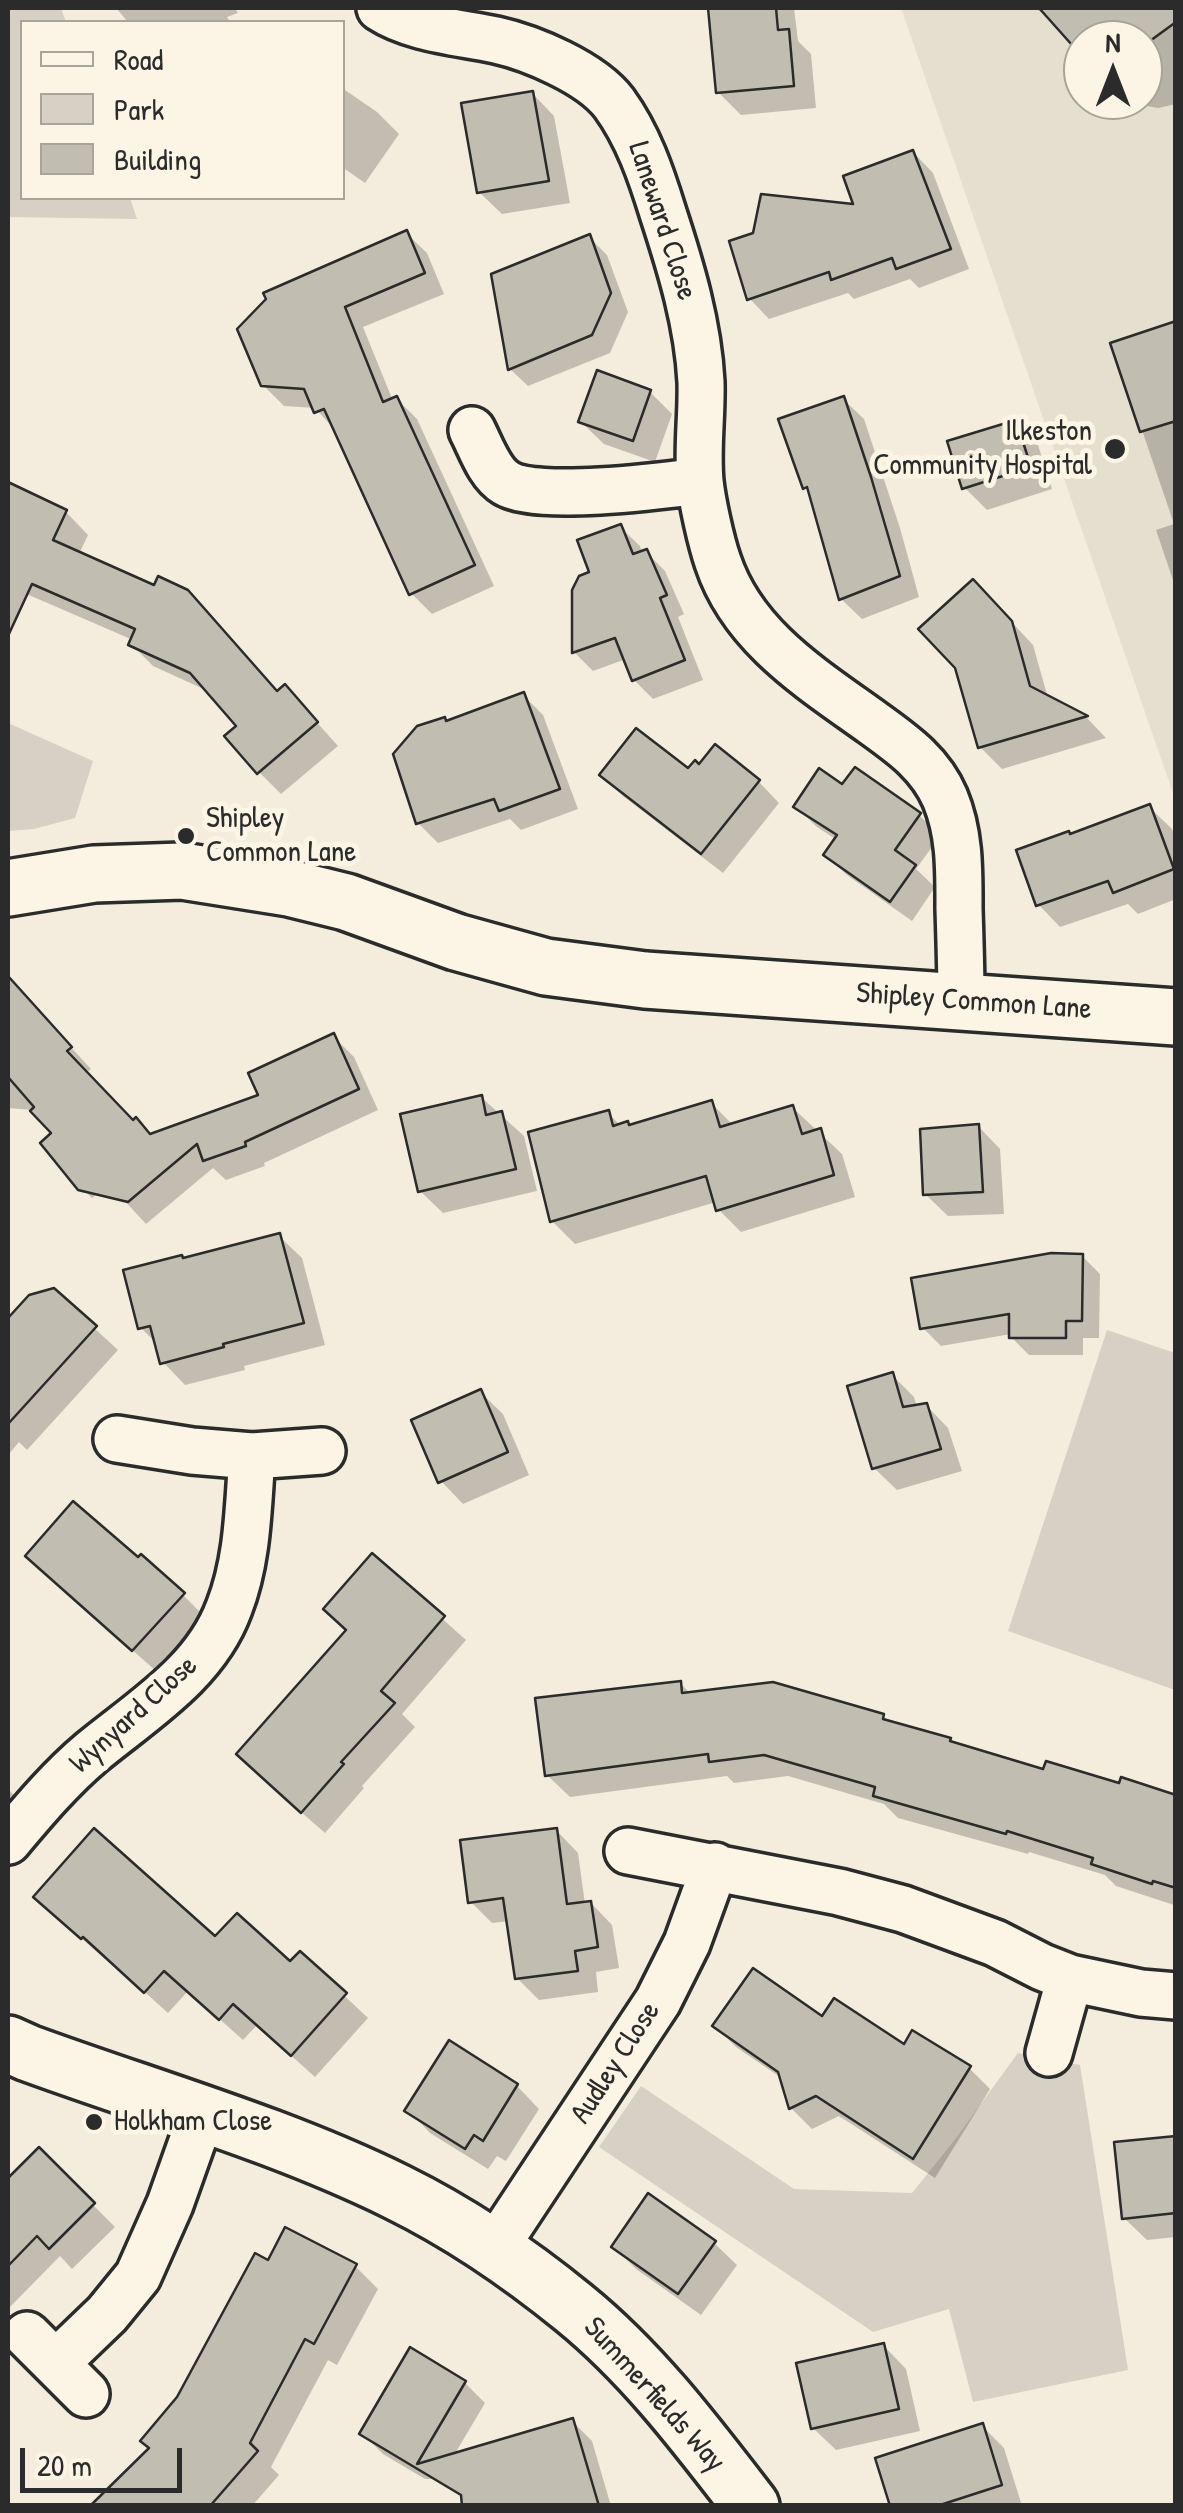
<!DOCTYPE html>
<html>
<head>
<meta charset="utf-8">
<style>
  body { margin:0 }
  #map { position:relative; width:1183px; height:2513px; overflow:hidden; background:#f4edde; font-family:"Patrick Hand",sans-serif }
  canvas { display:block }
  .frame { position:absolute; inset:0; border:10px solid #2b2b2b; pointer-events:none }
  .legend { position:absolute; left:20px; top:20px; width:325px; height:180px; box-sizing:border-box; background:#fcf5e5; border:2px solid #a8a49b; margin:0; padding:12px 18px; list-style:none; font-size:30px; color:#2b2b2b }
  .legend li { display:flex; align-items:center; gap:20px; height:50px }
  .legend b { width:50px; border:2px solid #a8a49b }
  .north { position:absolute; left:1063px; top:20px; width:100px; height:100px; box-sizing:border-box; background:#fcf5e5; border:2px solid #a8a49b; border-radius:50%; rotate:0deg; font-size:28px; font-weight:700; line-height:40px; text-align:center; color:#2b2b2b }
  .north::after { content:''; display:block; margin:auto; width:35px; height:45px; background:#2b2b2b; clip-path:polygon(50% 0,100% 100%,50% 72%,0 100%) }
  .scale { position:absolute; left:20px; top:2448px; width:162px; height:45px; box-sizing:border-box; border:5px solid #2b2b2b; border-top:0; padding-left:12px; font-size:30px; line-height:35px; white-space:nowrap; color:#2b2b2b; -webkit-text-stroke:8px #fcf5e5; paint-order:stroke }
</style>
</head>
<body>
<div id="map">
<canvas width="1183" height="2513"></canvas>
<div class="frame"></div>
<ul class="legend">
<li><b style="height:12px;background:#fcf5e5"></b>Road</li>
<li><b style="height:28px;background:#d6d1c4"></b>Park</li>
<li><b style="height:28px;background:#c2bdb1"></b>Building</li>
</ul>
<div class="north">N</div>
<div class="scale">20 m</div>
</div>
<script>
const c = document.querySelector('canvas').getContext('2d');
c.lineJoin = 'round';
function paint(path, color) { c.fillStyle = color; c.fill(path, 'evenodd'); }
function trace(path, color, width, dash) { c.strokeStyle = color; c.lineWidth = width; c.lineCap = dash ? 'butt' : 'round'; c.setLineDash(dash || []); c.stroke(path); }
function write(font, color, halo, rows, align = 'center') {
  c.font = font + ' "Patrick Hand",sans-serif'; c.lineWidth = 10; c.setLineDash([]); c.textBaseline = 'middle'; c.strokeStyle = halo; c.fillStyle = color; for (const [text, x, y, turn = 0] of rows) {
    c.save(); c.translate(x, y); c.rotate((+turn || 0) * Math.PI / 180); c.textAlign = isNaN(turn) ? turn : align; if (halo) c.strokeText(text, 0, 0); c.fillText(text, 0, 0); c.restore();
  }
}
const built = new Path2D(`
  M901,8H1175V799ZM1083,40H1143V100H1083Z`);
const green = new Path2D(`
  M8,8H61L66,22H22V198H130L137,219L8,217Z
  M8,723L93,761L75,818L34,829L8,831Z
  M1107,1330L1175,1353V1690L1008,1631Z
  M1018,2053L1080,2065L1128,2370L973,2402L949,2309L873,2332L599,2147L641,2086L794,2189L912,2193L953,2142Z`);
const shadow = new Path2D(`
  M116,8H235L238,13L227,17L230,22H128Z
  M711,8H794L798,41L811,54L816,108L741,115L718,92Z
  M1034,8H1176V104L1158,108L1141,105L1134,100H1143V40H1083V53L1064,32L1060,22Z
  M342,88L377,112L399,134L365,183L342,167Z
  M532,93L554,116L570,203L502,214L479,192Z
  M913,152L933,173L969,269L919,288L910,279L854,299L848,293L769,319L749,298Z
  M406,233L427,253L444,294L363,327L393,401L397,399L417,419L494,586L432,614L411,593L337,432L315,408L284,406L263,385Z
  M589,237L607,255L628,312L610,353L528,386L510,369Z
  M1176,324V589L1156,530L1174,524L1113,345Z
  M650,392L672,414L655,462L604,444L581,422Z
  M843,399L864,419L900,528L919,597L862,619L841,599L812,494L805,487Z
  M1015,422L1038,445L1052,489L987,510L964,487Z
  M8,485L66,512L88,535L79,554L156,588L278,693L285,687L338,746L281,794L259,772L239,726L210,692L153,666L131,644L133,640L8,586Z
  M620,527L640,546L642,553L646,552L665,571L684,614L678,617L703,680L653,699L634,680L626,659L593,671L574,652L593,574Z
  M994,603L1033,645L1048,698L1087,718L1106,738L1002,769L980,747Z
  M523,695L543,715L578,809L521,830L510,819L438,843L418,823L448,723Z
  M689,771L758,781L779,803L723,873L623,796L602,775Z
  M843,787L919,815L940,836L916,869L935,887L912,921L847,875L826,855L837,840L817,827L796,807Z
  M1149,807L1172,829L1176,840V899L1138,914L1128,904L1060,927L1038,904L1071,837Z
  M8,979L91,1069L86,1073L133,1123L151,1136L261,1097L333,1036L354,1057L378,1110L264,1163L265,1166L226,1180L213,1168L146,1224L110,1185L92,1198L71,1178L55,1133L33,1110L8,1108Z
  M481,1097L524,1136L537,1191L443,1213L420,1191Z
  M711,1103L733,1125L793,1108L842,1154L855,1197L741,1232L718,1209L716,1202L575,1244L552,1221L608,1113L621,1126L631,1128Z
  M978,1126L1000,1149L1004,1214L948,1216L925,1194Z
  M279,1236L302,1258L325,1345L244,1366L245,1370L185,1385L163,1362L158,1345L141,1328L184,1260Z
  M1082,1256L1100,1274L1099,1338H1083V1355H1029L1011,1337V1334L941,1346L923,1328Z
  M54,1291L118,1350L27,1450L19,1442L8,1455V1322L30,1297Z
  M892,1375L914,1397L917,1407L926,1405L948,1428L962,1471L897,1490L874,1468Z
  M480,1392L503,1414L529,1475L463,1504L441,1481Z
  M372,1556L466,1640L402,1714L415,1727L362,1786L364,1788L325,1833L261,1777L348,1631Z
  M51,1578L183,1595L205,1617L156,1671Z
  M680,1683L691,1694L883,1716L891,1724L949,1740L954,1745L1176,1805L1174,1905L1116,1886L1105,1875L1029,1852L1028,1854L898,1818L884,1804L788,1776L734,1783L727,1776L570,1797L547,1775Z
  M8,1789L23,1805L8,1822Z
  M557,1831L578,1853L585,1904L591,1903L612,1925L619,1968L596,1972L598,1992L539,2000L517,1978L509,1921L492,1923L470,1901Z
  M59,1919L215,1940L291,1965L300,1954L368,2018L315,2077L257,2025L243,2040L188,1991L168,2013L106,1957L105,1959Z
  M823,2019L969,2068L990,2089L935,2178L839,2116L812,2129L791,2108L783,2079L736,2047L715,2026Z
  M450,2043L517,2086L539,2109L506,2161L497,2156L488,2169L430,2133L408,2110Z
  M1176,2139V2237L1147,2240L1124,2218Z
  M39,2151L115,2227L72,2269L60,2256L8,2309V2181Z
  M714,2243L737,2265L701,2315L636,2269L614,2247Z
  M269,2263L355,2266L378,2289L337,2365L328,2360L271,2467L279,2475L252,2506H93L152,2449L180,2398Z
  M884,2346L906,2369L920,2431L836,2450L813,2428Z
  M465,2383L485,2403L440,2479H425L383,2454L362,2433Z
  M572,2421L592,2441L611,2506H530Z
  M982,2426L1004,2448L1022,2506H893Z`);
const building = new Path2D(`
  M708,8H776L778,30L789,29L794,86L716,93Z
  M1039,8H1176V22L1143,46V40H1083V52L1072,45Z
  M533,91L549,181L477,193L461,103Z
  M913,150L951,249L896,269L892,258L831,280L829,272L747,300L729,241L753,233L761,194L853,204L843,176Z
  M407,230L425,273L345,307L383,402L397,396L475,565L409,595L324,409L314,413L304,389L261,386L237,329L266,299L263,293Z
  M590,234L611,293L592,335L508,370L491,274Z
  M1176,321V421L1140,432L1110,343Z
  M597,370L651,390L633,441L578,422Z
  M844,396L871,477L900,576L839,600L807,487L803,489L778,419Z
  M1016,420L1031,467L962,489L947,441Z
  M8,482L67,510L53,540L154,585L158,576L188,590L277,691L285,684L318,722L257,774L224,736L236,726L190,673L128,645L135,629L32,584L8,636Z
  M621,524L633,554L647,549L667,595L660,598L685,660L632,681L615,638L572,653V590L579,576L589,572L577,540Z
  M973,579L1012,621L1030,686L1088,716L978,748L955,668L918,629Z
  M524,692L560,789L499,811L494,799L416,824L393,754L417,726L445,717L446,721Z
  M636,728L688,768L695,760L699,764L715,744L760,780L701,854L599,775Z
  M855,767L921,813L895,850L916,865L890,902L823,855L837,835L793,807L819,768L842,784Z
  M1150,804L1174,869L1113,893L1108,881L1036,906L1016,850L1069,831L1070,834Z
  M8,976L72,1047L67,1051L133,1120L136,1117L150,1134L258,1095L248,1073L334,1033L359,1089L245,1142L246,1146L203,1161L197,1144L128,1202L78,1190L40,1143L51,1133L30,1111L34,1107L8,1077Z
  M482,1095L486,1115L502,1111L516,1169L418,1192L400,1114Z
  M712,1100L720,1127L793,1105L802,1134L821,1128L834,1175L716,1211L706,1176L550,1222L528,1132L609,1110L613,1126L628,1121L629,1125Z
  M979,1124L983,1192L923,1195L920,1129Z
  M280,1233L304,1323L223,1344L224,1347L160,1364L150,1326L138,1329L123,1270L182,1255L183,1258Z
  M1051,1253L1083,1254L1082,1321H1066V1338H1009V1314L920,1329L911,1278Z
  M54,1288L97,1326L8,1424V1318L29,1295Z
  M893,1372L903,1407L927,1403L941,1449L872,1469L847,1386Z
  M481,1389L508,1452L438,1483L411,1420Z
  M73,1501L138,1557L141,1554L185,1593L132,1651L25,1556Z
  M372,1553L445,1616L381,1691L395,1703L341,1762L344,1764L301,1813L236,1754L346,1630L323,1609Z
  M681,1681L682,1693L773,1682L884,1714L883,1719L951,1738L950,1741L1043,1769L1046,1761L1119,1783L1121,1777L1176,1795V1888L1153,1881L1152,1884L1091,1864L1093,1858L1007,1831L1006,1834L873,1796L875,1787L764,1755L709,1762L708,1754L545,1776L535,1698Z
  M94,1828L215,1936L237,1913L290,1961L300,1951L347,1993L291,2056L233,2004L219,2020L164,1971L144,1993L83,1937L81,1939L33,1897Z
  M557,1828L567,1904L591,1901L598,1947L575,1951L578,1971L515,1979L503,1898L468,1903L460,1840Z
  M753,1968L822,2016L834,1998L904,2044L912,2030L971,2066L913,2159L816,2096L789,2109L778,2072L712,2026Z
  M449,2040L518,2084L483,2141L474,2135L465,2149L404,2111Z
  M1176,2136V2213L1122,2219L1114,2142Z
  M39,2147L95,2203L49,2249L37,2236L8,2266V2178Z
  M648,2193L716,2241L678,2294L611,2247Z
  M285,2227L357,2264L314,2344L305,2339L250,2443L258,2451L210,2506H90L149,2448L140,2441L177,2397L255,2253L268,2260Z
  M884,2343L899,2409L811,2429L796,2363Z
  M410,2347L466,2381L417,2464L573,2418L599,2506H462L461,2495L359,2434Z
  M983,2423L1002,2485L937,2506H890L875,2458Z`);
const street = new Path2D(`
  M380,8C412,29 458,32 496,40C532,48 591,73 614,103C638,136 651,174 663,213C681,268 698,324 701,382C702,415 697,448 700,481C702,501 711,542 718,562C743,637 812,679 873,723C902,744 930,763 945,798C960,834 959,871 959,909C960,940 961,970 961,1000
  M472,430C481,447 489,473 506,483C536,502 661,486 700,481
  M117,1439L192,1451L252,1456L322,1451
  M8,1841C34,1810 61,1778 92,1752C143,1710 205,1673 229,1608C248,1560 248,1507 252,1456
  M628,1851L839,1892L903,1909L995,1943L1042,1967L1070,1978L1141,1993L1176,1996
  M1049,2053L1070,1978
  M494,2249L658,2001L687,1943L715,1866
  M27,2335L86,2394
  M56,2363L107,2314L138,2276L170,2204L202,2114`);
const secondary = new Path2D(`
  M8,888L94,874L182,871L289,888L346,902L456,942L546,967L645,980L1176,1017
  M8,2044L28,2053C151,2098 279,2134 397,2192C460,2223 520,2264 574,2308C643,2364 697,2436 751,2506`);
const markers = [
  [1115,449,12,"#2b2b2b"],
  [186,836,10,"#2b2b2b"],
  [94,2122,10,"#2b2b2b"]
];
const streetNames = [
  ["Laneward Close",662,221,72],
  ["Shipley Common Lane",974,1002,4],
  ["Wynyard Close",134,1715,-42],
  ["Audley Close",616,2063,-57],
  ["Summerfields Way",654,2395,48]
];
const poiNames = [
  ["Ilkeston",1092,432,"right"],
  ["Community Hospital",1092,466,"right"],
  ["Shipley",206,819],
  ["Common Lane",206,853],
  ["Holkham Close",114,2122]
];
paint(built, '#e5dfd0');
paint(green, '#d6d1c4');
paint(shadow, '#0003');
paint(building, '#c2bdb1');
trace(building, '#2b2b2b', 2.5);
trace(street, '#2b2b2b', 52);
trace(secondary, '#2b2b2b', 62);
trace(street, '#fcf5e5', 45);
trace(secondary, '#fcf5e5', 55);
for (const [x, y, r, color] of markers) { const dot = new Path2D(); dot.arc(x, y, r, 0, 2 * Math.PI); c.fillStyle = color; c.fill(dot); trace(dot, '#fcf5e5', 4); }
write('30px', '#2b2b2b', '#fcf5e5', streetNames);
write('30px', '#2b2b2b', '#fcf5e5', poiNames, 'left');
</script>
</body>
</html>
